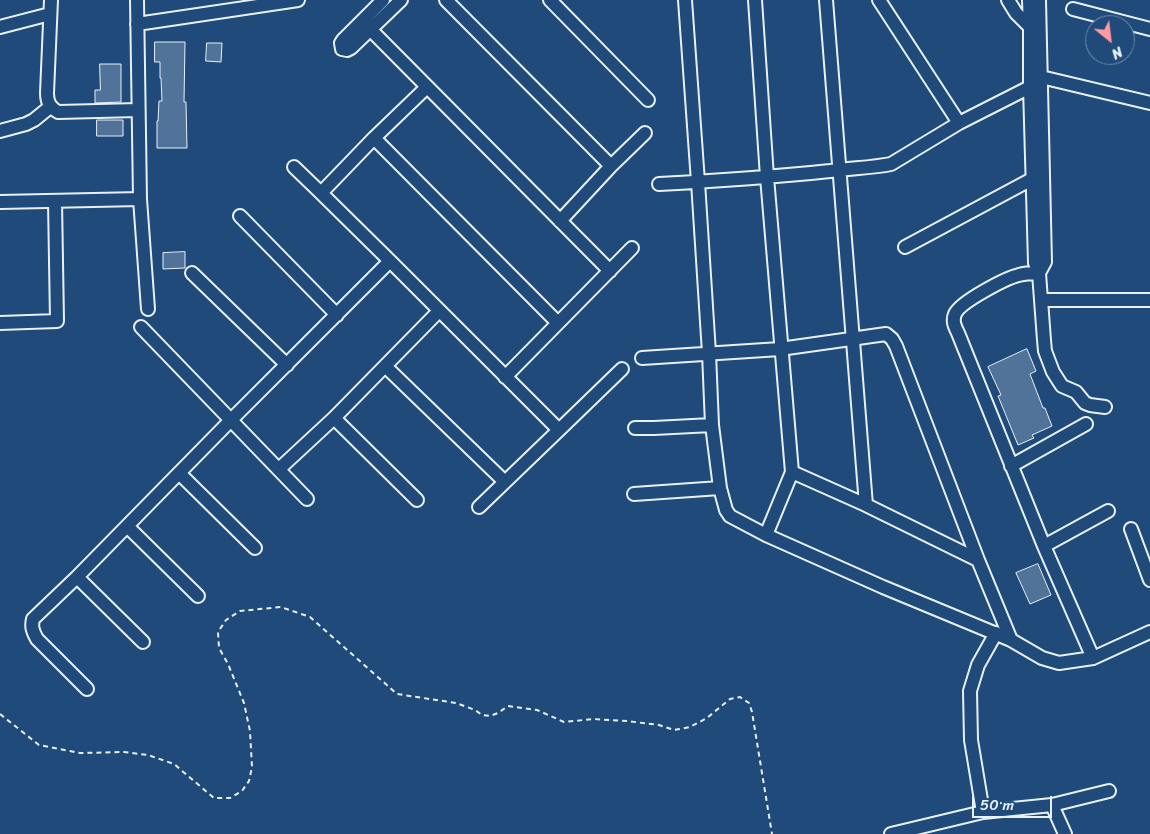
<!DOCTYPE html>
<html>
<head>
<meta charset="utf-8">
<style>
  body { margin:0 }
  #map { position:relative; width:1150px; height:834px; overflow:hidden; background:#1f4a7a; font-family:Sriracha,sans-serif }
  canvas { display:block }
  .north { position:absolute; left:1085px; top:15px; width:50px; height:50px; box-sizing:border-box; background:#1f4a7a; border:1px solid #6f8dac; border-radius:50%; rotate:151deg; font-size:14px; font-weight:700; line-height:20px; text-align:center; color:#e8f1f8 }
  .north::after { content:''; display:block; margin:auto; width:18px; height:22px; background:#ff9aa2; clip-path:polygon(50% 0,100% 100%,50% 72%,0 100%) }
  .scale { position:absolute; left:972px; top:796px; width:80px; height:22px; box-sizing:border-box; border:2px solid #e8f1f8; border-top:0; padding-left:6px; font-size:15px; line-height:18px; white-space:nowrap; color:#e8f1f8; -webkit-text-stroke:4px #1f4a7a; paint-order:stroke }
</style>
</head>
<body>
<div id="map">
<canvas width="1150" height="834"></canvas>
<div class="north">N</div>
<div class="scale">50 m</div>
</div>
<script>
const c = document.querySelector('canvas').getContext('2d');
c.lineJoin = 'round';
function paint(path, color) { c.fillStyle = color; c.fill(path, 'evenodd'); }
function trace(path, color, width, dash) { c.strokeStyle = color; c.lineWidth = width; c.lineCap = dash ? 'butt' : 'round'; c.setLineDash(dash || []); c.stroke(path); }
const building = new Path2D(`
  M155,42H185L184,102H186L187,148H157V121H158L159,101H162L161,78H160V62H155Z
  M207,43H222L221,62L206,61Z
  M100,64H121V102L95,103V90H100Z
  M97,120H123V136H97Z
  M185,252V268L163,269V253Z
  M1027,349L1036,371L1030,374L1043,408H1045L1052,426L1032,435L1034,438L1018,445L998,396L1001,395L988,367Z
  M1038,564L1051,595L1030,604L1016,573Z`);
const path = new Path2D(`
  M0,714L39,745L80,753L124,752L148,755L174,764L214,798H230L242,791L249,781L252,767L250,731L244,703L228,664L219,648L218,632L226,620L240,611L281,607L310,617L397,694L456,703L475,710L482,715L490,716L498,713L508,706L537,710L564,722L593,719L627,721L659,725L674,730L690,727L707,718L730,699L740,697L749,703L752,712L772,834`);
const minor = new Path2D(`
  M51,0L47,93C47,103 50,107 58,112L138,110
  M137,0L140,199L148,309
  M383,0L343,40L341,43L342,49L347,50L351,48L401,0
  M446,0L611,166
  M550,0L648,100
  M685,0L698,182L709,353L712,425L720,488L726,510L730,516L766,535L883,587L1011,640L1042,658L1059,663L1093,658L1150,632
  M755,0L767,177L792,472L766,535
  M826,0L866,505
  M879,0L959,123
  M1008,0L1016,13L1033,30
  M1029,0L1030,28V87L1035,263L1039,273L1044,340L1045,351L1053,372L1062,386L1076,392L1085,403L1090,405L1105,407
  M1039,0L1045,262L1039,273
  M1073,9L1150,29
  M362,21L610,271
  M137,24L298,0
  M0,27L50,14
  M1041,77L1150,103
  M0,131L26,124L34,120L50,107
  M374,138L558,323
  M294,167L321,193L374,138L427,87
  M659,184C716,181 773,177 830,171C850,168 871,168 891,164L959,123L1030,87
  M321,193L390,261L559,430L479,507
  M0,202L140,199
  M240,216L337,315
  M560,221L611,166L645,133
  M905,247L1032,179
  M192,273L287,365
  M1039,273C1032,273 1025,273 1019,275C1006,278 960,302 955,314C952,321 955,327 958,333L1044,546L1093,658
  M1041,300H1150
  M0,323L57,321L55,201
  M141,327L307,499
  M642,358L780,349L886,334L892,339L896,346L978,560L1011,640
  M385,366L505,482
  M505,377L632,248
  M334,418L417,500
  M635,428H654L712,425
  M559,430L622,369
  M1011,466L1086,424
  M279,469L334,418L439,311
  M792,472L866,505L978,560
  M179,473L255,548
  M634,494L720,488
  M127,526L198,596
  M1131,529L1150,580
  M1044,546L1108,511
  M77,577L143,642
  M87,689L37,639C33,632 31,627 33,619L77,577L231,420L390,261
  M1052,805L1065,834
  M983,812L1052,805L1109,791
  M891,834L983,812L971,740L970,691L978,665L996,633`);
paint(building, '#517399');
trace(building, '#e8f1f8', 1);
trace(minor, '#e8f1f8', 16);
trace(path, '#e8f1f8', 2, [5, 4]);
trace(minor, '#1f4a7a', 12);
</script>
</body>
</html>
